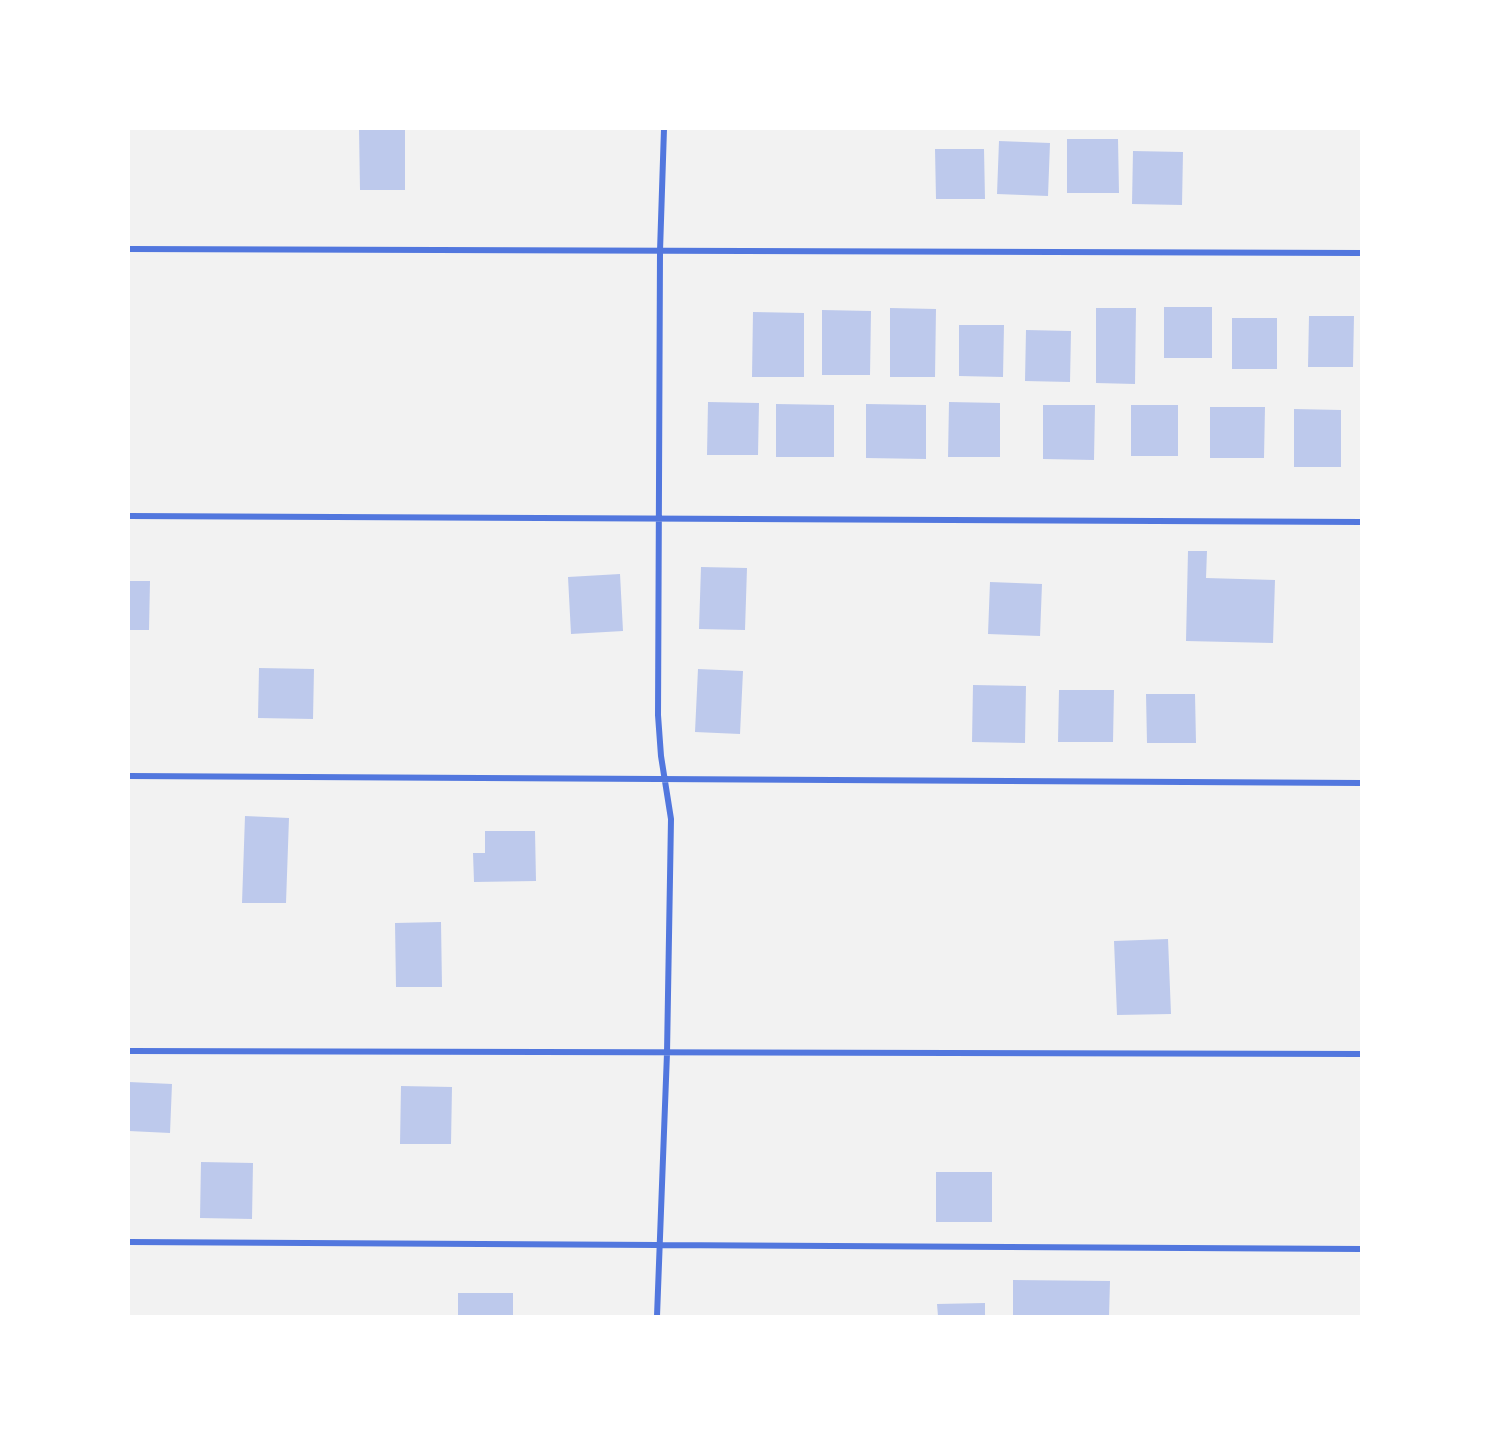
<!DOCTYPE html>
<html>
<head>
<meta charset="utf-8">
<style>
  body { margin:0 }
  #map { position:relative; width:1490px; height:1445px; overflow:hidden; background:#f2f2f2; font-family:Barlow,sans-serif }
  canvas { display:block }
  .frame { position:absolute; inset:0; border:130px solid #fff; pointer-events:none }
</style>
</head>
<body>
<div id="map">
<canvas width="1490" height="1445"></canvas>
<div class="frame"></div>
</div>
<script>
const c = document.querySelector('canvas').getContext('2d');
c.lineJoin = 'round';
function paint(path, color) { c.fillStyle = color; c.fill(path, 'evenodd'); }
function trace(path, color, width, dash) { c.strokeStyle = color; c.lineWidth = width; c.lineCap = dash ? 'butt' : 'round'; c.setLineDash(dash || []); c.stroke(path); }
const building = new Path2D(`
  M359,129H405V190H360Z
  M1067,139H1118L1119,193H1067Z
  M999,141L1050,143L1048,196L997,194Z
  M935,149H984L985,199H936Z
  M1133,151L1183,152L1182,205L1132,204Z
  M1164,307H1212V358H1164Z
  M890,308L936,309L935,377H890Z
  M1096,308H1136L1135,384L1096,383Z
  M822,310L871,311L870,375H822Z
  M753,312L804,313V377H752Z
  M1309,316H1354L1353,367H1308Z
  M1232,318H1277V369H1232Z
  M959,325H1004L1003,377L959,376Z
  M1026,330L1071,331L1070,382L1025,381Z
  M708,402L759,403L758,455H707Z
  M949,402L1000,403V457H948Z
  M776,404L834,405V457H776Z
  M866,404L926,405V459L866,458Z
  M1043,405H1095L1094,460L1043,459Z
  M1131,405H1178V456H1131Z
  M1210,407H1265L1264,458H1210Z
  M1294,409L1341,410V467H1294Z
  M1188,551H1207L1206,578L1275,580L1273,643L1186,641Z
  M701,567L747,568L745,630L699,629Z
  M620,574L623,631L571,634L568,577Z
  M129,581H150L149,630H129Z
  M990,582L1042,584L1040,636L988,634Z
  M259,668L314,669L313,719L258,718Z
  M698,669L743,671L740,734L695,732Z
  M973,685L1026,686L1025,743L972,742Z
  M1059,690H1114L1113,742H1058Z
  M1146,694H1195L1196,743H1147Z
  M245,816L289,818L286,903H242Z
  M485,831H535L536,881L474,882L473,853H485Z
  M441,922L442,987H396L395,923Z
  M1168,939L1171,1014L1117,1015L1114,941Z
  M129,1082L172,1084L170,1133L129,1131Z
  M401,1086L452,1087L451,1144H400Z
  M201,1162L253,1163L252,1219L200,1218Z
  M936,1172H992V1222H936Z
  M1013,1280L1110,1281L1109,1316H1013Z
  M458,1293H513V1316H458Z
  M985,1303V1316H938L937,1304Z`);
const minor = new Path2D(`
  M129,249L1361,253
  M129,516L1361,522
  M129,776L1361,783
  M129,1051L1361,1054
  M129,1242L1361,1249
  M657,1316L667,1053L671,819L661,756L658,715L660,251L664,129`);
paint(building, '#bdc9ec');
trace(minor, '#5277de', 6);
</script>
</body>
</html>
